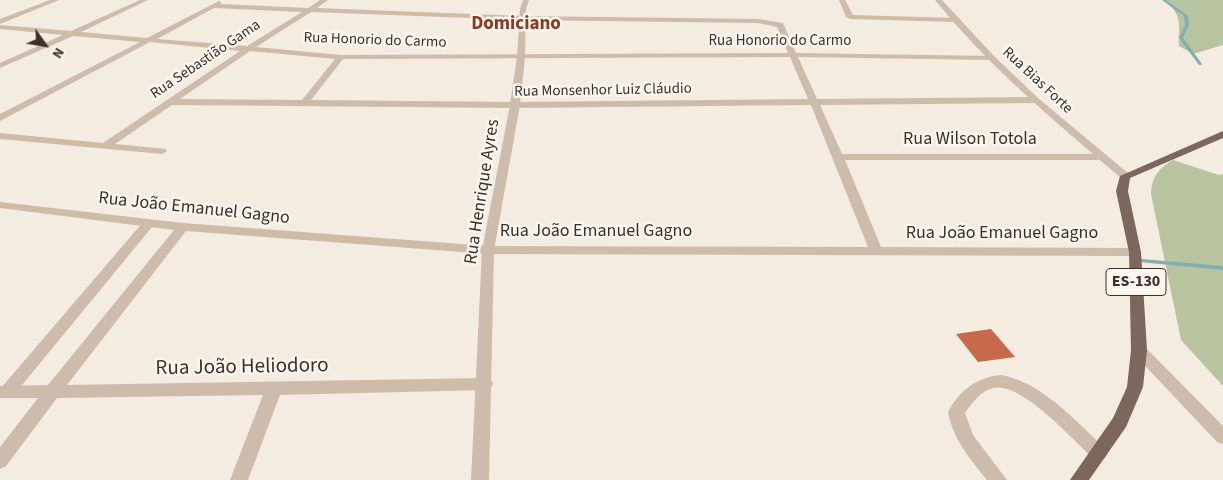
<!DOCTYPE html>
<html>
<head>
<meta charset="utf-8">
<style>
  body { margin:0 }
  #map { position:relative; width:1223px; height:480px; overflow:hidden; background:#f4ebe1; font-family:"Source Sans 3",sans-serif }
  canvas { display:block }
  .north { position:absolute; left:20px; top:20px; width:50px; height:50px; -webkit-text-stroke:4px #fbf5ee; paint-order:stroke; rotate:122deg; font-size:14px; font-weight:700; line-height:20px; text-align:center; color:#3b302b }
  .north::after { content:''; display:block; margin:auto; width:18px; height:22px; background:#3b302b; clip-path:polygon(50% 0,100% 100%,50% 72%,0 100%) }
</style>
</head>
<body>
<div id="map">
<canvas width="1223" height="480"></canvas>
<div class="north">N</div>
</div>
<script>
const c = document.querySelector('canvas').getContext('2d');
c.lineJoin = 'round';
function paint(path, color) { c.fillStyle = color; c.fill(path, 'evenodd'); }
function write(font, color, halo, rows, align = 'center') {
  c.font = font + ' "Source Sans 3",sans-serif'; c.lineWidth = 5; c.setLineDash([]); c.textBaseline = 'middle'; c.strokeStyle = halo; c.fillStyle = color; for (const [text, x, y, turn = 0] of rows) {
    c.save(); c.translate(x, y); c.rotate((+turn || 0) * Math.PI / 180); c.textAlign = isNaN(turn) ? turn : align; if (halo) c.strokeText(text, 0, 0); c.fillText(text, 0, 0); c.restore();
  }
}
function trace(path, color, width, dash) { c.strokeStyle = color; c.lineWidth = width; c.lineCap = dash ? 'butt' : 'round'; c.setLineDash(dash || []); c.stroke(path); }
const green = new Path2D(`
  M1164,0H1223V45L1193,54L1179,46C1178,25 1184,16 1164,0Z
  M1173,160L1219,175L1223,174V386L1181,340L1151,194C1151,177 1159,168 1173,160Z`);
const stream = new Path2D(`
  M1162,0H1166L1188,16L1189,25L1183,38L1202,64L1201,65H1199L1179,38L1185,25L1184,16Z
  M1141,259L1223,266V270L1139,262L1138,261Z`);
const building = new Path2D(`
  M991,329L1015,357L978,362L956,334Z`);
const service = new Path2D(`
  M148,220L154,224L152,227L13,396L7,398L1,396V388L144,221Z
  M1001,375C1043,383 1074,420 1105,448L1108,453L1105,458L1099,461L1093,458C1073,440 1021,381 993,388C981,391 972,403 965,413L973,435L1007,480H987C970,459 953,439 948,412C959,391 977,377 1001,375Z`);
const minor = new Path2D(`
  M50,0H59L0,24V19Z
  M140,0H148L81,32L147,38L219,1L221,2V4L308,8L320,0H328L317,8L523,16L758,19L783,23L796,53L994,56L995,58L991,60L798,57L817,99L1035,97L1040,100L1035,103L820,105L842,154H1103L1108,157L1103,160H845L881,247L1135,248L1141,252L1135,256L488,254L186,231L67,385L485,378L491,380L493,384L491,388L485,390L280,395L248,480H230L263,395L57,398L6,466L0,469V447L38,398H0V386L48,385L174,230L0,208V202L183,223L488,246L868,247L811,105L515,108L172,105L115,144L166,149L167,151L162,154L0,139V133L103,143L240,51L150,42L0,121V114L140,42L73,36L0,68V63L63,35L0,29V25L71,31ZM214,8L302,12L247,46L157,39ZM311,12L523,20L758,23L777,27L788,53L341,55L256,47ZM250,51L335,59L302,100L180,99ZM790,57L808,99L515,102L311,100L343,59Z
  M839,0H845L853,15L956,18L960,20L956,22L850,19L846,17Z`);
const tertiary = new Path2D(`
  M523,0H529L526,9L525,57L520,105L494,250L489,480H471L482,250L510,105L517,57L520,9Z
  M935,0H942L994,56L1038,98L1129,174L1130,176L1129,178H1121C1056,122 989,67 935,0Z
  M1139,344L1144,346L1223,426V444L1217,442L1134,354L1131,350L1134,346Z`);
const primary = new Path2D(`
  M1223,131V138L1130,178L1128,191L1141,252L1147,350L1143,387L1126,427L1089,480H1070L1113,418L1127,387L1131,350L1129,252L1116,191L1120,176Z`);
const farStreetnames = [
  ["Rua Honorio do Carmo",375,41,2],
  ["Rua Honorio do Carmo",780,42],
  ["Rua Sebastião Gama",206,60,-34],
  ["Rua Bias Forte",1037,81,43],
  ["Rua Monsenhor Luiz Cláudio",603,91,-1]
];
const shields = [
  [1136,282,60]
];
const shieldNames = [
  ["ES-130",1136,282]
];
const streetNames = [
  ["Rua Wilson Totola",970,140],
  ["Rua Henrique Ayres",483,192,-81],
  ["Rua João Emanuel Gagno",194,209,6],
  ["Rua João Emanuel Gagno",596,232],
  ["Rua João Emanuel Gagno",1002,234]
];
const farDistrictnames = [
  ["Domiciano",516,25]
];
const nearStreetnames = [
  ["Rua João Heliodoro",242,368,-1]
];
paint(green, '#b8c4a0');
paint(stream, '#7fb0b2');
paint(building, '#c8694b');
paint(service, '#cdbbac');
paint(minor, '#cdbbac');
paint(tertiary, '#cdbbac');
paint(primary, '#7d675c');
write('15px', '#3b302b', '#fbf5ee', farStreetnames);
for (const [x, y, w] of shields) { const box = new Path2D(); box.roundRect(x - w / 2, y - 13.5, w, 27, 4); c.fillStyle = '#fbf5ee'; c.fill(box); trace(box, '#3b302b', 1); }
write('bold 16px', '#3b302b', null, shieldNames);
write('18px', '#3b302b', '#fbf5ee', streetNames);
write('bold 19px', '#8c3b22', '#fbf5ee', farDistrictnames);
write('21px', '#3b302b', '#fbf5ee', nearStreetnames);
</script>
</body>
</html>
